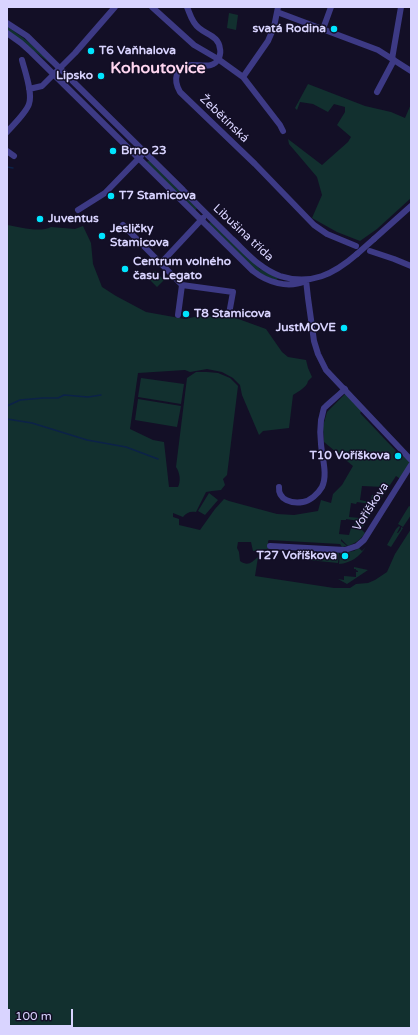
<!DOCTYPE html>
<html>
<head>
<meta charset="utf-8">
<style>
  body { margin:0 }
  #map { position:relative; width:418px; height:1035px; overflow:hidden; background:#130f26; font-family:"Varela Round",sans-serif }
  canvas { display:block }
  .frame { position:absolute; inset:0; border:8px solid #d9d4ff; pointer-events:none }
  .scale { position:absolute; left:8px; top:1009px; width:65px; height:18px; box-sizing:border-box; border:2px solid #d9d4ff; border-top:0; padding-left:5px; font-size:12px; line-height:14px; white-space:nowrap; color:#d9d4ff; -webkit-text-stroke:3px #130f26; paint-order:stroke }
</style>
</head>
<body>
<div id="map">
<canvas width="418" height="1035"></canvas>
<div class="frame"></div>
<div class="scale">100 m</div>
</div>
<script>
const c = document.querySelector('canvas').getContext('2d');
c.lineJoin = 'round';
function paint(path, color) { c.fillStyle = color; c.fill(path, 'evenodd'); }
function trace(path, color, width, dash) { c.strokeStyle = color; c.lineWidth = width; c.lineCap = dash ? 'butt' : 'round'; c.setLineDash(dash || []); c.stroke(path); }
function write(font, color, halo, rows, align = 'center') {
  c.font = font + ' "Varela Round",sans-serif'; c.lineWidth = 3; c.setLineDash([]); c.textBaseline = 'middle'; c.strokeStyle = halo; c.fillStyle = color; for (const [text, x, y, turn = 0] of rows) {
    c.save(); c.translate(x, y); c.rotate((+turn || 0) * Math.PI / 180); c.textAlign = isNaN(turn) ? turn : align; if (halo) c.strokeText(text, 0, 0); c.fillText(text, 0, 0); c.restore();
  }
}
const green = new Path2D(`
  M229,13L238,15L236,30L227,28Z
  M7,26L30,43L51,63V64L7,30Z
  M308,84L365,106L391,112L405,118L411,104V198L377,229L360,241L337,232L312,218L322,195L317,177L289,144L288,139L322,165L348,142L351,137L337,125L345,112V107L334,104L328,112L313,104L300,102L297,110L295,108Z
  M148,161H150L197,208L195,211L147,164V162Z
  M211,222L260,269L278,278L277,280L270,278L256,271L209,225V223Z
  M7,225C19,227 40,233 51,227L75,229L83,226L91,243L93,264L102,287L116,296L146,312L185,319L199,316L233,317L266,329L282,352L288,357L306,360L308,368L312,377L308,381C307,387 299,391 293,395L289,428L263,431L259,435L242,395L240,385L233,378L222,372L207,369L190,372L185,370L138,373L130,429L153,440L164,442L169,487H178C181,481 180,473 176,467L187,378L196,372H207L218,373L230,378L238,386L227,475L223,479L225,485L221,490L212,491L206,492L196,512C190,511 186,513 183,517L173,513V517L179,519V525L200,530L215,509L224,499L229,501L277,514L294,515L318,511L321,500L331,503L333,494L342,485L353,466L324,442L323,426L327,412L347,392L364,409L360,413L396,451L394,454L398,459L405,453L411,460L402,480L396,476L372,512L364,510L365,505L370,506V504L357,502L356,504L351,503L349,517L360,518L361,512L371,514L362,528L354,527L355,522L359,523V521L346,519V520H341L339,534L349,535L351,528L362,530L365,533C361,539 356,543 348,546L341,539V541L347,546L342,547L340,544L269,540L268,541V549L253,551L251,542H238L237,548L239,552L240,561C248,567 252,562 258,557L255,576L334,588H350L356,584L368,583L375,580L387,572L395,554L411,529V1028H7ZM362,486L384,487L385,488L377,491L376,495H372L370,502L360,500Z
  M155,271L164,280L157,287L148,278Z
  M141,378L184,384L181,404L138,397Z
  M138,399L181,406L177,427L135,420Z
  M209,493L218,500L205,515L198,511Z
  M409,506L411,507V515L403,527L398,524Z
  M399,526L400,527L397,533H398L401,529V527L403,528L391,547L387,545L396,529Z
  M366,547C359,557 351,563 339,564L340,553L343,552V557H346L347,552L354,551L359,548L362,551Z
  M335,552L339,553L338,563L288,558V556L334,557Z
  M354,567L368,570L347,584L338,579L344,580V576L356,577V572H358V571L356,570V569H354Z`);
const stream = new Path2D(`
  M7,167L13,168
  M7,406L20,400L43,398H58L64,395L88,397L101,395
  M7,419L32,423L87,440L126,447L158,459`);
const minor = new Path2D(`
  M152,7L194,45L218,59L243,77L280,125L283,131
  M187,7C190,14 192,23 199,28C207,35 219,36 220,49C221,52 220,55 219,58C213,70 201,64 191,65C175,66 173,80 180,92L255,164L314,225L327,234L356,246
  M277,12L378,50L411,71
  M7,23L27,36C79,87 131,138 183,190C199,207 216,223 232,239C247,253 260,269 280,276C311,286 334,274 357,254
  M323,29L331,7
  M7,33L21,43L31,52L253,271C267,282 288,289 305,281
  M392,59L401,7
  M243,77L268,41L274,27L278,7
  M29,89L42,86L75,53L115,7
  M377,92L394,60
  M7,132C13,125 26,113 29,104C33,93 25,72 22,60
  M7,151L14,156
  M78,210L105,193L141,156
  M123,225L182,285L233,292L229,314
  M374,239L411,206
  M370,251L394,259L411,266
  M161,263L203,218
  M306,280L308,298L314,341L318,354L326,370L411,460
  M178,315L182,285
  M279,487C278,500 292,504 303,502C310,501 318,494 322,487C328,474 322,458 321,444C320,436 320,428 321,420C322,417 323,411 324,408C328,404 340,394 345,389
  M270,546L345,550L357,546L364,540L411,465`);
const minorBridge = new Path2D(`
  M357,254L374,239`);
const markers = [
  [334,29,4,"#00e5ff"],
  [91,51,4,"#00e5ff"],
  [101,76,4,"#00e5ff"],
  [113,151,4,"#00e5ff"],
  [111,196,4,"#00e5ff"],
  [40,219,4,"#00e5ff"],
  [102,236,4,"#00e5ff"],
  [125,269,4,"#00e5ff"],
  [186,314,4,"#00e5ff"],
  [344,328,4,"#00e5ff"],
  [398,456,4,"#00e5ff"],
  [345,556,4,"#00e5ff"]
];
const poiNames = [
  ["svatá Rodina",326,29,"right"],
  ["T6 Vaňhalova",99,51],
  ["Lipsko",93,76,"right"],
  ["Brno 23",121,151],
  ["T7 Stamicova",119,196],
  ["Juventus",48,219],
  ["Jesličky",110,229],
  ["Stamicova",110,243],
  ["Centrum volného",133,262],
  ["času Legato",133,276],
  ["T8 Stamicova",194,314],
  ["JustMOVE",336,328,"right"],
  ["T10 Voříškova",390,456,"right"],
  ["T27 Voříškova",337,556,"right"]
];
const streetNames = [
  ["Žebětínská",224,119,44],
  ["Libušina třída",243,233,43],
  ["Voříškova",371,507,-57]
];
const districtNames = [
  ["Kohoutovice",158,69]
];
paint(green, '#12302f');
trace(stream, '#0c2248', 1.5);
trace(minor, '#3d3a85', 6);
trace(minorBridge, '#3d3a85', 6);
for (const [x, y, r, color] of markers) { const dot = new Path2D(); dot.arc(x, y, r, 0, 2 * Math.PI); c.fillStyle = color; c.fill(dot); trace(dot, '#130f26', 1.5); }
write('bold 12px', '#d9d4ff', '#130f26', poiNames, 'left');
write('12px', '#d9d4ff', '#130f26', streetNames);
write('bold 16px', '#ffd6f0', '#130f26', districtNames);
</script>
</body>
</html>
